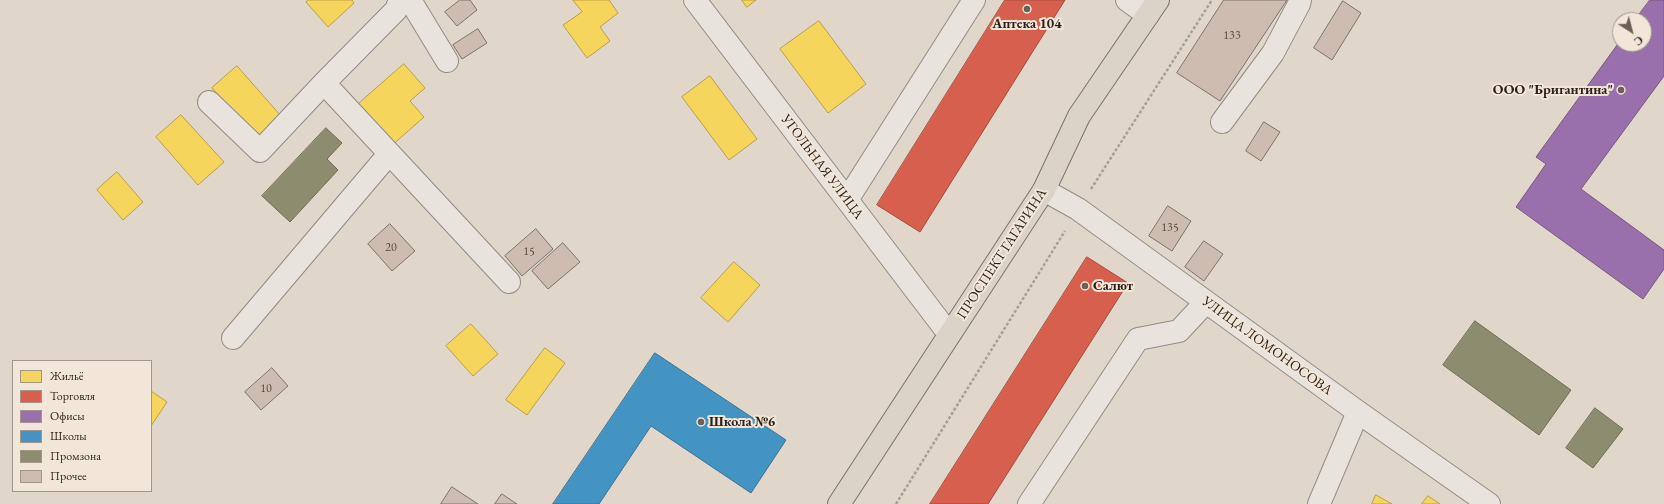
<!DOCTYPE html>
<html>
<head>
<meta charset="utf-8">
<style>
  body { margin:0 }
  #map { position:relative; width:1664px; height:504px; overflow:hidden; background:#e0d7ca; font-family:"EB Garamond",serif }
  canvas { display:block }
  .legend { position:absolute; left:12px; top:360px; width:140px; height:132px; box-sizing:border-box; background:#f1e6d7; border:1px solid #a2968b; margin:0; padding:5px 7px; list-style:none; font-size:12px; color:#2c1f18 }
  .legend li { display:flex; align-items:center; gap:8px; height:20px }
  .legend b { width:20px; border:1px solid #a2968b }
  .north { position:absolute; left:1612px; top:12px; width:40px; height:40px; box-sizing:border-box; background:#f1e6d7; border:1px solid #a2968b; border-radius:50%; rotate:144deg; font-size:11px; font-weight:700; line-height:16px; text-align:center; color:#2c1f18 }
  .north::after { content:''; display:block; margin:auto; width:14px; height:18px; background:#6b5f56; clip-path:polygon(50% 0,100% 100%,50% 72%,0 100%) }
</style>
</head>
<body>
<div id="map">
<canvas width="1664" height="504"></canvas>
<ul class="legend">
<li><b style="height:11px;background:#f6d55c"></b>Жильё</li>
<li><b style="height:11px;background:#d6604d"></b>Торговля</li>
<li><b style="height:11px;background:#9970ab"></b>Офисы</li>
<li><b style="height:11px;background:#4393c3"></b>Школы</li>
<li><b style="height:11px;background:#8c8c6e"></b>Промзона</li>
<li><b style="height:11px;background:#cdbcaf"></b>Прочее</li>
</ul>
<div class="north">С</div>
</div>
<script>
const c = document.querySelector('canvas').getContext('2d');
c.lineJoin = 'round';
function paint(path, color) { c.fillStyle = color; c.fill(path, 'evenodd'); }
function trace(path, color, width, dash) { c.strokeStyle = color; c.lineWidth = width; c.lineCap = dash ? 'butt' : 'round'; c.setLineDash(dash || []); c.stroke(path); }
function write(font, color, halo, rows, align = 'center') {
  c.font = font + ' "EB Garamond",serif'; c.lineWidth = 4; c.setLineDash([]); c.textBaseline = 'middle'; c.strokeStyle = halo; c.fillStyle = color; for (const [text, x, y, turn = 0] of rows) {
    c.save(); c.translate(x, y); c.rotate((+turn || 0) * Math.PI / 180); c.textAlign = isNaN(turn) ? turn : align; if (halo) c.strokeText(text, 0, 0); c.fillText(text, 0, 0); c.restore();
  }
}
const homes = new Path2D(`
  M309,0H352L354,3L328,27L306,2Z
  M573,0H609L618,13L600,27L610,41L587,58L563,25L582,12Z
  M742,0H756L747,7Z
  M819,21L866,84L828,113L780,49Z
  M404,64L425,88L410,101L424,117L390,147L355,107Z
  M237,66L281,116L256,137L212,88Z
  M710,76L757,139L729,160L682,97Z
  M181,115L224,162L198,185L156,137Z
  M117,172L143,202L123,220L97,190Z
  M734,262L760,285L728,322L701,298Z
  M471,324L498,354L473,376L446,346Z
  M545,348L565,363L527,415L506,400Z
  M151,391L167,402L151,426Z
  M1376,495L1392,504H1372Z
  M1428,496L1440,504H1422Z`);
const shops = new Path2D(`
  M1005,0H1065L920,232L877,205Z
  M1087,257L1128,283L988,504H930Z`);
const offices = new Path2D(`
  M1650,0H1664V76L1581,189L1664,250V269L1643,299L1516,207L1546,164L1536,157L1620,41V44H1644V20H1635Z`);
const schools = new Path2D(`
  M655,353L786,440L751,493L651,426L599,504H553Z`);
const industry = new Path2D(`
  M326,128L342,143L327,159L338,170L290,222L262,196Z
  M1475,321L1571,390L1539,435L1443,365Z
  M1595,408L1623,429L1593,468L1566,448Z`);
const building = new Path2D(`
  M460,0H470L477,10L457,26L445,12Z
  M1224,0H1287L1220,101L1177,73Z
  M1343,1L1361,13L1332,60L1314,48Z
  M478,29L487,43L462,59L453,45Z
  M1264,122L1280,132L1261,161L1246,151Z
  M1168,206L1191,221L1172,251L1149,236Z
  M390,224L415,251L392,271L368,244Z
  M536,229L553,249L522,276L505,256Z
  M1204,241L1223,254L1204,281L1185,267Z
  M563,243L580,262L548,289L532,271Z
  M272,368L288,386L261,410L245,392Z
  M452,487L478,504H441Z
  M502,494L517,504H495Z`);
const path = new Path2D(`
  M1091,189L1212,0
  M896,504L1065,231`);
const minor = new Path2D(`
  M410,0L447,61
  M695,0L949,334
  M1127,0L1148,15
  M324,83L509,282
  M209,102L260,151L324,83L396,10L400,0
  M1222,122L1273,53L1299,4L1300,0
  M1044,190L1078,209L1358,412L1489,504
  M847,200L974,0
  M233,338L389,154
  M1029,504L1138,339L1179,331L1206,302
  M1319,504L1358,412`);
const major = new Path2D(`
  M839,504L1044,190L1079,116L1158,0`);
const markers = [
  [1027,9,4,"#6b5f56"],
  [1621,90,4,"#6b5f56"],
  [1085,286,4,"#6b5f56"],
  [701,422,4,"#6b5f56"]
];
const numberNames = [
  ["133",1232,36],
  ["135",1170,228],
  ["20",391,248],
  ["15",529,252],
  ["10",266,389]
];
const poiNames = [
  ["Аптека 104",1027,24,"center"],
  ["ООО \"Бригантина\"",1613,90,"right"],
  ["Салют",1093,286],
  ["Школа №6",709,422]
];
const streetNames = [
  ["УГОЛЬНАЯ УЛИЦА",822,167,53],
  ["ПРОСПЕКТ ГАГАРИНА",1002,254,-57],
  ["УЛИЦА ЛОМОНОСОВА",1267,346,36]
];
paint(homes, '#f6d55c');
trace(homes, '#b99e48', 1);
paint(shops, '#d6604d');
trace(shops, '#a34c3d', 1);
paint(offices, '#9970ab');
trace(offices, '#78587f', 1);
paint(schools, '#4393c3');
trace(schools, '#3c7090', 1);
paint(industry, '#8c8c6e');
trace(industry, '#6f6b54', 1);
paint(building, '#cdbcaf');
trace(building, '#7a736b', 1);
trace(minor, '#928c84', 24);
trace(major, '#7a736b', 24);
trace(path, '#a5a09a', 2.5, [3, 2]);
trace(minor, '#e8e3dc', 22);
trace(major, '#dbd3c7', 22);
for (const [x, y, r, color] of markers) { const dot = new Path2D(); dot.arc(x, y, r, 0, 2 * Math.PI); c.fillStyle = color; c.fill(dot); trace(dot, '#f1e6d7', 1.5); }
write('12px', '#54463e', null, numberNames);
write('bold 14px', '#2c1f18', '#f1e6d7', poiNames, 'left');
write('14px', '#2c1f18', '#f1e6d7', streetNames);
</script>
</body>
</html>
